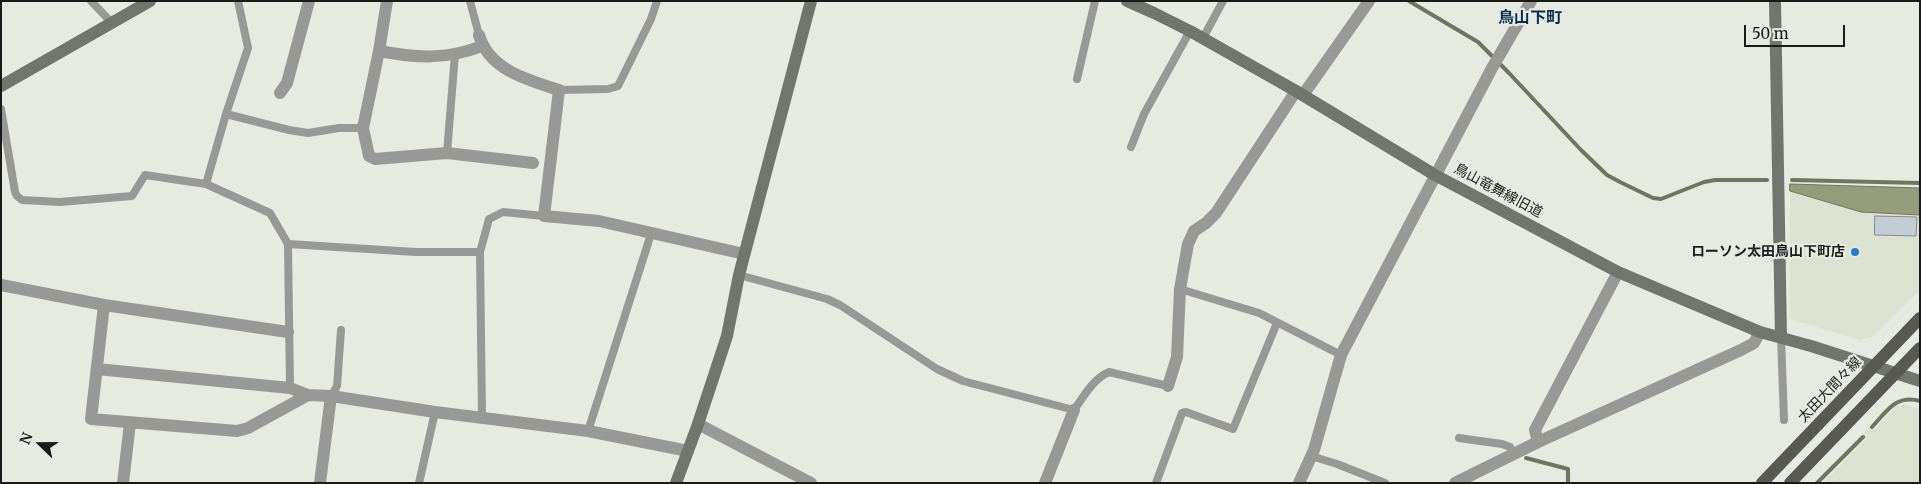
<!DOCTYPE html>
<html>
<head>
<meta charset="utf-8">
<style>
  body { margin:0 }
  #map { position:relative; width:1921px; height:484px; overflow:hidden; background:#e7eae0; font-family:Merriweather,serif }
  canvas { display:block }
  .frame { position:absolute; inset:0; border:2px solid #1a1b18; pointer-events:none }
  .north { position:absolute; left:15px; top:419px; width:50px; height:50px; -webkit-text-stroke:4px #e7eae0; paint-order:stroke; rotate:292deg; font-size:14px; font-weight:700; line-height:20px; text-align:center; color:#1a1b18 }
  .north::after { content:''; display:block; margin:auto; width:18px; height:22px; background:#1a1b18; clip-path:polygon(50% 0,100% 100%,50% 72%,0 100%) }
  .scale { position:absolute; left:1744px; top:25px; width:101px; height:22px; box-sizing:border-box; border:2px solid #1a1b18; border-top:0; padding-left:6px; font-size:15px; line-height:18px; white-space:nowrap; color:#1a1b18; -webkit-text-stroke:4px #e7eae0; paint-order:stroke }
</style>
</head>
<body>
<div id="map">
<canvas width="1921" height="484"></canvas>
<div class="frame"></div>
<div class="north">N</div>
<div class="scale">50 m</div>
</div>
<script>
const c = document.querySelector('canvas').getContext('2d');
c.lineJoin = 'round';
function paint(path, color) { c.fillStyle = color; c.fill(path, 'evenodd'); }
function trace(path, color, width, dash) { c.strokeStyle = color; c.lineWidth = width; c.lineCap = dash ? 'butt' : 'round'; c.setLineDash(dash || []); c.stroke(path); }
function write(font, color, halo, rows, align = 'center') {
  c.font = font + ' Merriweather,"Noto Sans JP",serif'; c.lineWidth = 4.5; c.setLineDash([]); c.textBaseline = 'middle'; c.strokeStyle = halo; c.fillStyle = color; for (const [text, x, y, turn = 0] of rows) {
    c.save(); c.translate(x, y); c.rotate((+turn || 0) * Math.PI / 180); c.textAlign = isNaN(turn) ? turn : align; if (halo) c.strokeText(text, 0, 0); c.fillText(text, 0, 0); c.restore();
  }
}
const built = new Path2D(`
  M1790,191L1861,212L1920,215V290L1874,336L1860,340L1790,319Z
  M1905,404L1920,409V483H1823L1866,439L1862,435L1870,426L1874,430L1897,406Z`);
const water = new Path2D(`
  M1790,184L1920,188V215L1861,212L1790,191Z`);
const stream = new Path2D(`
  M1409,1L1478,42L1509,73L1581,150L1607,175L1620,182L1653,198L1661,199L1704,182L1715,180H1767
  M1792,180L1920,183
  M1872,427C1887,411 1896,394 1920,401
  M1526,458L1568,469V483
  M1817,483L1863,437`);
const building = new Path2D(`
  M1875,216L1917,217L1916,236L1875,235Z`);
const lane = new Path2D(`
  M91,1L112,23
  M470,1L479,35
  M1203,38L1223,1
  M1077,79L1095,1
  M559,90L608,89L618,86L651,19L657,1
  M1,109L15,192L17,196L22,200L60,202L132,196L145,175L206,184L270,213L288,244L416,252H480
  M226,114L289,130L308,133L339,128H363
  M1131,147L1144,114L1190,31
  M447,153L455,54
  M206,184L226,114L248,48L238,1
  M288,244L290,388
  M739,275L827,299L840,305L937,369L963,381L1074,410C1084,396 1093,379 1109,372L1168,386
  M1180,289L1259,313L1341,355
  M1781,337L1784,420
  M331,396L337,386L341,330
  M482,417L480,252L489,219L503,212L544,216
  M588,431L651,234
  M1459,438L1502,444L1510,447L1514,454
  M1311,456L1337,464L1385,483
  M419,483L435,412
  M1156,483L1182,413L1186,412L1233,429L1277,323`);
const street = new Path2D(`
  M387,1L379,51L363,128L369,156L375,159L447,153L533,163
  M479,35C489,70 528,80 559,90L544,216L599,221L744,254
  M379,51C416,58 446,60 482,46
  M280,93L287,83L309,1
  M1303,95L1369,1
  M1,285L104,305L288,332
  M104,305L91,419L237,431L248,428L308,395
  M97,369L290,388L308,395L331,396L435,412L588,431L688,451
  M1168,386L1177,357L1180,289L1188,244L1194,231L1206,223L1216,213L1296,91
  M698,424L811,483
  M1538,442L1535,430L1618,272
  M123,483L130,423
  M320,483L331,396
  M1045,483L1074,410
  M1299,483L1314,450L1341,355L1492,68L1531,1
  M1455,483L1538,442L1741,350L1754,343L1760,332`);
const secondary = new Path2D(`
  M1127,1L1154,13L1190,31L1296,91L1435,175L1618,272L1760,332L1811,346L1920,381
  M1775,1L1781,337
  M1,86L150,1
  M676,483L698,424L727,336L739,275L811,1`);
const primary = new Path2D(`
  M1762,483L1920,318
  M1790,483L1920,348`);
const markers = [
  [1855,252,5,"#217bc8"]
];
const streetNames = [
  ["鳥山竜舞線旧道",1498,191,28],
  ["太田大間々線",1830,390,-46]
];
const poiNames = [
  ["ローソン太田鳥山下町店",1845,252]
];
const quarterNames = [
  ["鳥山下町",1530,18]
];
paint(built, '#dce2d1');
paint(water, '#939d7c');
trace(water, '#6f765e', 1);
trace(stream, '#6f765e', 4);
paint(building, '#c5ccd4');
trace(building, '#848b92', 1);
trace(lane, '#989995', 8);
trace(street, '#989995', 12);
trace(secondary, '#72746e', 12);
trace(primary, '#575952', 12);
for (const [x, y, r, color] of markers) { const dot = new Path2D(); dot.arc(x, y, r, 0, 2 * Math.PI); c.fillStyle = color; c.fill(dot); trace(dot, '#e7eae0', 2); }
write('14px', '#1a1b18', '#e7eae0', streetNames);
write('bold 14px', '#1a1b18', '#e7eae0', poiNames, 'right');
write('bold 16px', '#042f54', '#e7eae0', quarterNames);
</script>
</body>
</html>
